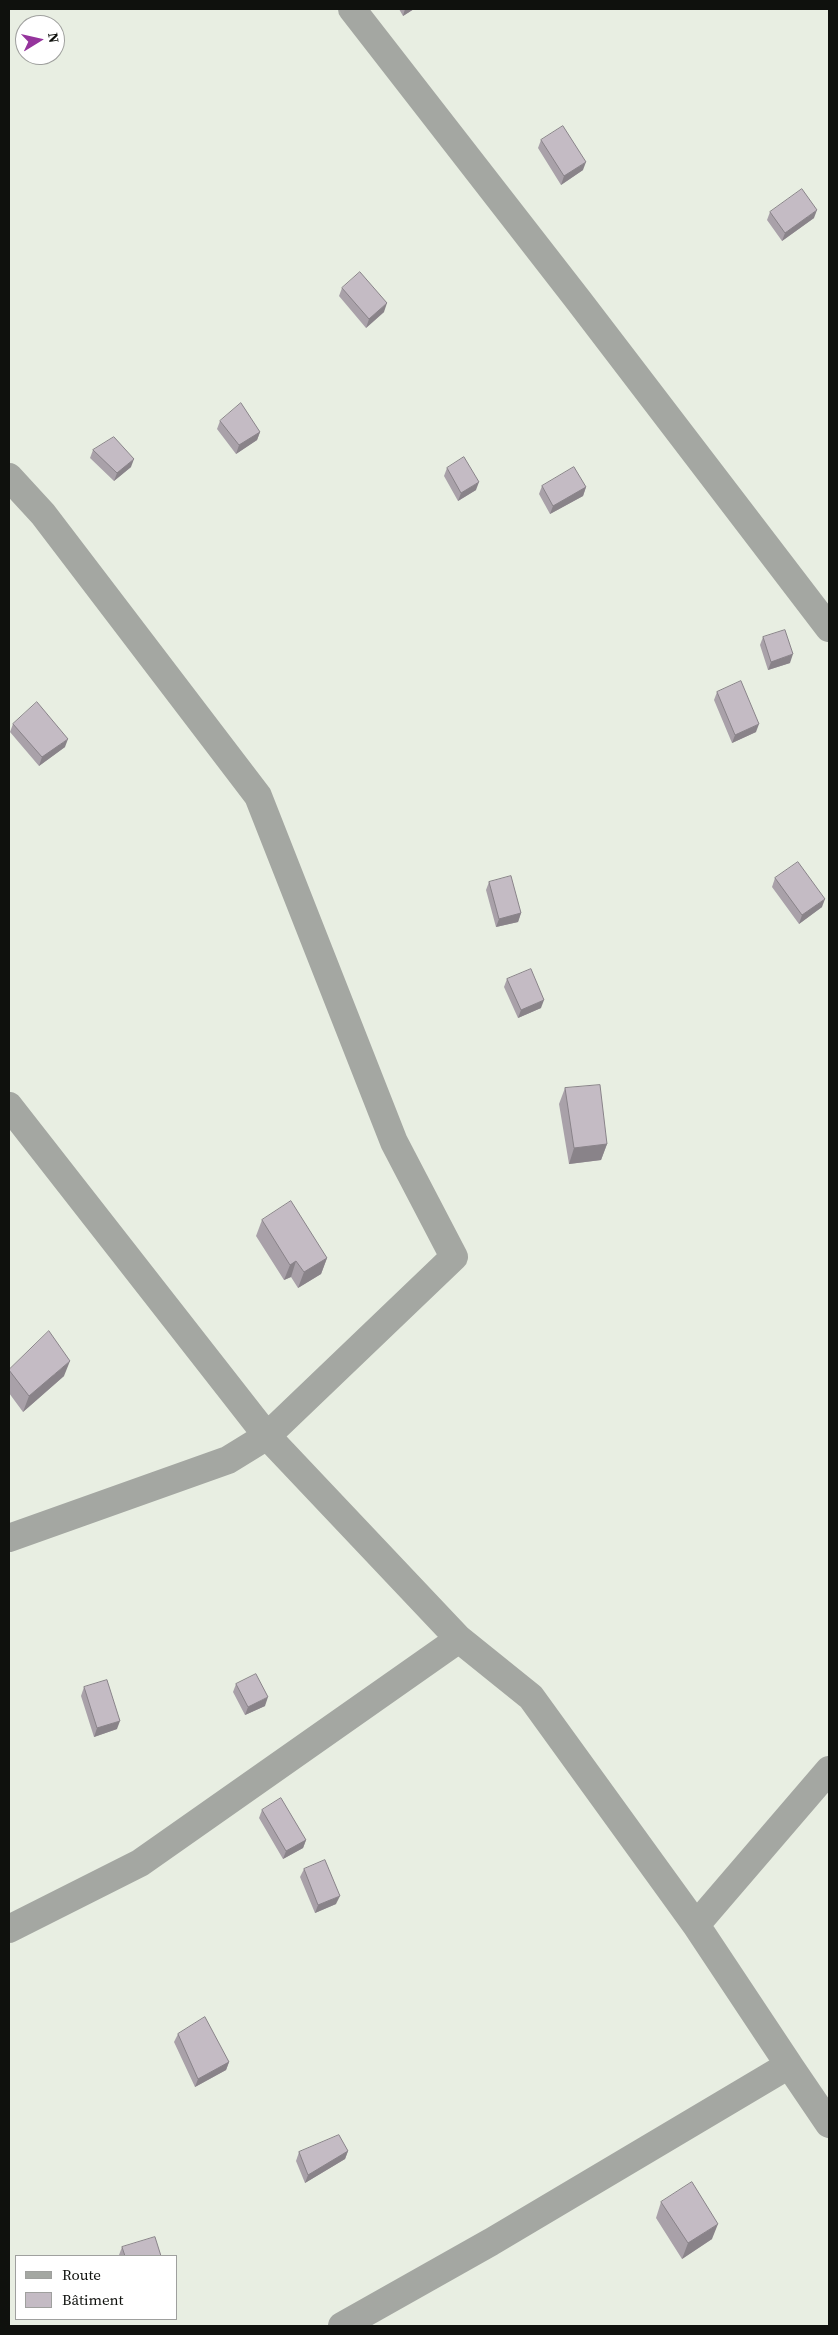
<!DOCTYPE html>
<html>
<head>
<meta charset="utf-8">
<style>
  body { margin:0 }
  #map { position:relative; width:838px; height:2335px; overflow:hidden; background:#e8eee2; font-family:"Source Serif 4",serif }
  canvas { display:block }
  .frame { position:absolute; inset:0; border:10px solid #0f110d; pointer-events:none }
  .legend { position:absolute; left:15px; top:2255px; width:162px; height:65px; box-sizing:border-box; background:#fff; border:1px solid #9fa09e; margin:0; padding:6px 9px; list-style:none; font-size:15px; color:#0f110d }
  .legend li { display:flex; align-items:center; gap:10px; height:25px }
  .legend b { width:25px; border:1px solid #9fa09e }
  .north { position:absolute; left:15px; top:15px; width:50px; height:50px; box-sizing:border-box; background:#fff; border:1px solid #9fa09e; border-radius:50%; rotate:81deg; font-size:14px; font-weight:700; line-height:20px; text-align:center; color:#0f110d }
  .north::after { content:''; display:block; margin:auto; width:18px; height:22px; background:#95349c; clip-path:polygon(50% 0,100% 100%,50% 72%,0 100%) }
</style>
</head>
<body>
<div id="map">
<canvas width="838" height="2335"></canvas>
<div class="frame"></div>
<ul class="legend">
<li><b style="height:6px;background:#a4a7a2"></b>Route</li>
<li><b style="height:14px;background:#c4bbc4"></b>Bâtiment</li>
</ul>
<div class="north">N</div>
</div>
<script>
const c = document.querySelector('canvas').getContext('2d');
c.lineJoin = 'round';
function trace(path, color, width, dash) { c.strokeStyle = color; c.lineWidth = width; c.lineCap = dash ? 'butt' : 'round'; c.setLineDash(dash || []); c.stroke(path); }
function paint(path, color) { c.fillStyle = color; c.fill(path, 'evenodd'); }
const minor = new Path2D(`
  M352,9L579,301L829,628
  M9,477L43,514L258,796L394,1142L454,1257L267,1436L228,1460L9,1538
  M9,1106L267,1436L459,1639L531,1697L696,1925L789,2065
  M696,1925L829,1770
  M9,1929L140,1863L459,1639
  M342,2326L491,2242L789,2065L829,2124`);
const wall = new Path2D(`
  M399,9H414L403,16Z
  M541,140L583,170L561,185L538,148Z
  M770,212L814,218L782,241L767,220Z
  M342,288L384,312L366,328L339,296Z
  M220,421L260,432L257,440L236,454L217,429Z
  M93,450L131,467L114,481L90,458Z
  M447,468L476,490L458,501L444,476Z
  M542,486L586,487L583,496L550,514L539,494Z
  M763,637L790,663L768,670L760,645Z
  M717,692L756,732L732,743L714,700Z
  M13,724L65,747L39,766L10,732Z
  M775,878L822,907L799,924L772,887Z
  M489,882L521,913L518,922L496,927L486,890Z
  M507,979L541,1008L518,1018L504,987Z
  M565,1088L607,1144L601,1160L569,1164L559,1104Z
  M262,1220L327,1258L321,1274L298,1288L291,1277L284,1280L256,1236Z
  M9,1370L64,1376L23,1412L9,1393Z
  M236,1684L265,1706L245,1715L233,1692Z
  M84,1687L117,1729L94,1737L81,1696Z
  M262,1810L306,1840L303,1848L283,1859L259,1818Z
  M304,1869L336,1904L315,1913L300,1877Z
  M178,2034L229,2062L226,2070L195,2087L174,2042Z
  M348,2151L345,2159L305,2183L296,2161L299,2152Z
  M661,2202L712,2239L682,2259L656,2218Z
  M122,2247L161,2256H119V2255Z`);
const shadedWall = new Path2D(`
  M405,9H414L403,16Z
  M586,162L583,170L561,185L564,176Z
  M817,210L814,218L782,241L785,233Z
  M387,303L384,312L366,328L369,319Z
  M260,432L257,440L236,454L239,445Z
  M134,459L131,467L114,481L117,473Z
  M479,482L476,490L458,501L461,493Z
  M586,487L583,496L550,514L553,506Z
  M793,654L790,663L768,670L771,662Z
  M759,724L756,732L732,743L735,735Z
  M68,739L65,747L39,766L42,757Z
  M825,899L822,907L799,924L802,915Z
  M521,913L518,922L496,927L499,919Z
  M544,1000L541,1008L518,1018L521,1010Z
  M607,1144L601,1160L569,1164L574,1148Z
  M327,1258L321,1274L298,1288L304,1272Z
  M296,1261L291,1277L284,1280L290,1265Z
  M70,1361L64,1376L23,1412L29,1396Z
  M268,1697L265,1706L245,1715L248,1707Z
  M120,1721L117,1729L94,1737L97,1728Z
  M306,1840L303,1848L283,1859L286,1851Z
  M340,1896L336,1904L315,1913L318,1905Z
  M229,2062L226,2070L195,2087L198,2079Z
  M348,2151L345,2159L305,2183L308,2175Z
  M718,2224L712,2239L682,2259L688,2243Z`);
const building = new Path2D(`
  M563,126L586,162L564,176L541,140Z
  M802,189L817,210L785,233L770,212Z
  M360,272L387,303L369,319L342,288Z
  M241,403L260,432L239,445L220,421Z
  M114,437L134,459L117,473L93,450Z
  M464,457L479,482L461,493L447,468Z
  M574,467L586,487L553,506L542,486Z
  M785,630L793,654L771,662L763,637Z
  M741,681L759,724L735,735L717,692Z
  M37,702L68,739L42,757L13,724Z
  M798,862L825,899L802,915L775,878Z
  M511,876L521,913L499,919L489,882Z
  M531,969L544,1000L521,1010L507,979Z
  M600,1085L607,1144L574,1148L565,1088Z
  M291,1201L327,1258L304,1272L296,1261L290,1265L262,1220Z
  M49,1331L70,1361L29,1396L9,1370Z
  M256,1674L268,1697L248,1707L236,1684Z
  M107,1680L120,1721L97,1728L84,1687Z
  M281,1798L306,1840L286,1851L262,1810Z
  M325,1860L340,1896L318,1905L304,1869Z
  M205,2017L229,2062L198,2079L178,2034Z
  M339,2135L348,2151L308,2175L299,2152Z
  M692,2182L718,2224L688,2243L661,2202Z
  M155,2237L161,2256H125L122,2247Z`);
trace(minor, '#a4a7a2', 28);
paint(wall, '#a9a1a9');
paint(shadedWall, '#898389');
paint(building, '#c4bbc4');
trace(building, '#898389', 1);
</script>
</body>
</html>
